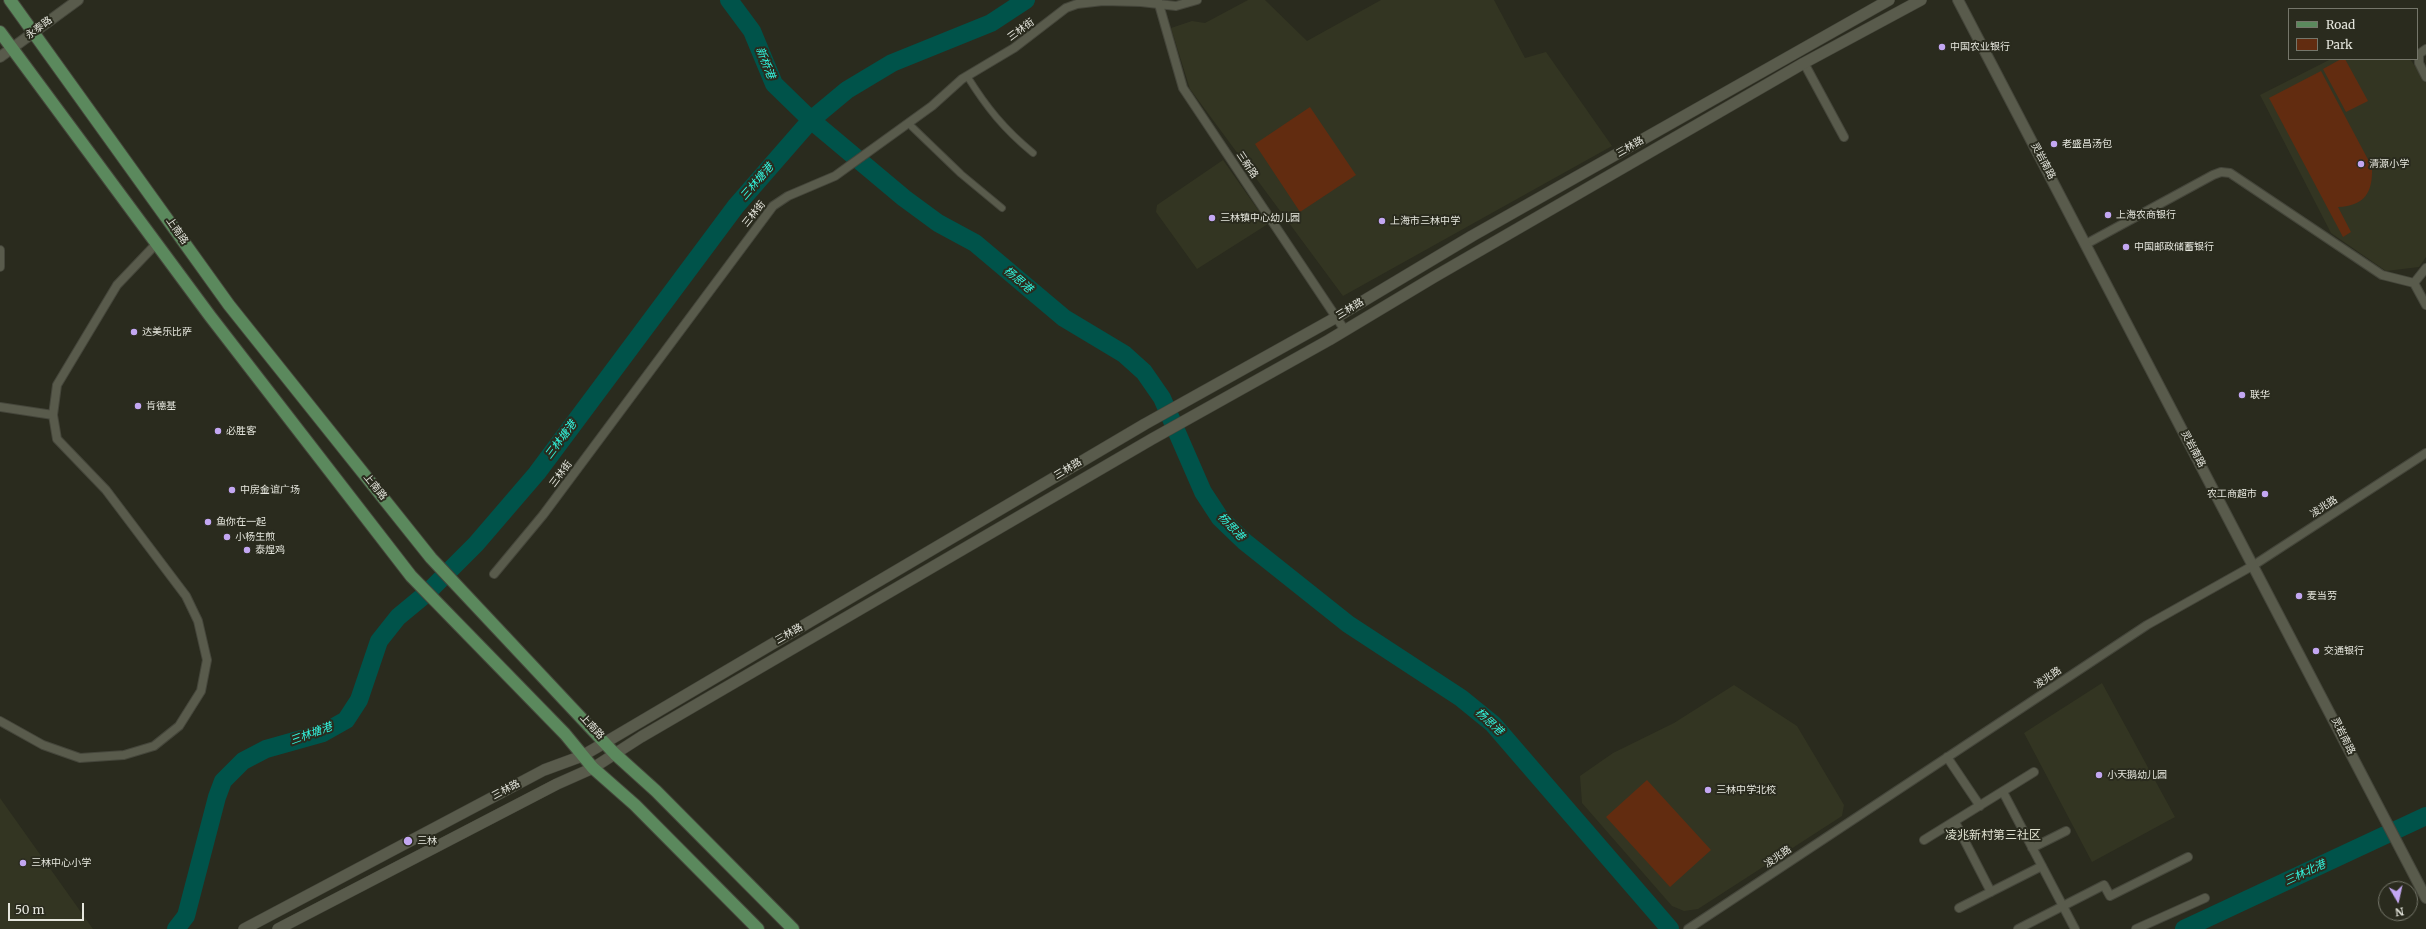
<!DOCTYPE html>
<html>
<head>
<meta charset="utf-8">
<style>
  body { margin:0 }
  #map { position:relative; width:2426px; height:929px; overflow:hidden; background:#2a2b1e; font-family:Merriweather,serif }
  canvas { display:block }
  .legend { position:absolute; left:2288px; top:8px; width:130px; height:52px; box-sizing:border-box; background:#2a2b1e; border:1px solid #75766a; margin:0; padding:5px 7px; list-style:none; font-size:12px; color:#e5e6dd }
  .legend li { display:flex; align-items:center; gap:8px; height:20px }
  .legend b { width:20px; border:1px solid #75766a }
  .north { position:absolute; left:2378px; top:881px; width:40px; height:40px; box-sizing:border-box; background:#2a2b1e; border:1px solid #75766a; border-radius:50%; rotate:171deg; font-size:11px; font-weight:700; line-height:16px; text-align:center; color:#e5e6dd }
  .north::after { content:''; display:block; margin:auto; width:14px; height:18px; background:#c3a7f2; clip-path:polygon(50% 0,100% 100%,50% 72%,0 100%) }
  .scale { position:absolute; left:8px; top:903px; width:76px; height:18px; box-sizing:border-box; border:2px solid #e5e6dd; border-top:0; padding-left:5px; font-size:12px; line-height:14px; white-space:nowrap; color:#e5e6dd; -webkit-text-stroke:3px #2a2b1e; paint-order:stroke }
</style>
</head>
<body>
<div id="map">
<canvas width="2426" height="929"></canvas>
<ul class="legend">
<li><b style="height:5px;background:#5b895d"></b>Road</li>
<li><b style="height:11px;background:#622c10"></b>Park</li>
</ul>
<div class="north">N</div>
<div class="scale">50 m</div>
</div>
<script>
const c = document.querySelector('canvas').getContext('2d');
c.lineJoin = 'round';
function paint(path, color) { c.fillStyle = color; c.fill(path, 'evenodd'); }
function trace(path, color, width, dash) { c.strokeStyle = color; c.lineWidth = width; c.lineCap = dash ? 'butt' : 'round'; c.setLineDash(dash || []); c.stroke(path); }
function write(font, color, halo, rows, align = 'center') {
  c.font = font + ' Merriweather,"Noto Sans SC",serif'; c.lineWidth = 4; c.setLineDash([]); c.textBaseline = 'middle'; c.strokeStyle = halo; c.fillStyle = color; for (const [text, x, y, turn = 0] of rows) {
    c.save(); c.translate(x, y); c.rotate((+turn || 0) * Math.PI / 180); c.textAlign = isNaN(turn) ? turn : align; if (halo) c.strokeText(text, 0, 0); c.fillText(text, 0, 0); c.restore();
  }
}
const built = new Path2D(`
  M1248,0H1265L1307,41L1381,0H1494L1525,58L1546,52L1612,146L1343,296L1190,89L1171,28L1192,21L1205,23Z
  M2331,59H2410L2426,82V257L2419,267L2386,271L2331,233L2260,95Z
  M1223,160L1268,224L1197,269L1156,212L1157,205Z
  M2102,683L2175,817L2092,862L2024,733Z
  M1734,685L1797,726L1844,805L1842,816L1698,909L1684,911L1672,906L1582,803L1580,776L1613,753L1674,723Z
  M0,798L93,929H0Z`);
const green = new Path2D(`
  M2341,59H2345L2368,101L2346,112L2323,69Z
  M2321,71L2372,167C2373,192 2365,206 2338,207L2351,232L2343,237L2269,98Z
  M1310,107L1356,175L1300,212L1255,144Z
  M1647,780L1711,850L1670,887L1606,817Z`);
const river = new Path2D(`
  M729,0L752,31L774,84L811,120L904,198L938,223L975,243L1064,318L1124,354L1144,372L1162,398L1203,492L1220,518L1245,542L1348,624L1461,698L1493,724L1670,929
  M176,929L186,916L217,797L223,781L243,761L266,749L323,733L346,720L359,700L379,641L398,617L427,593L476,544L537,473L736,206L811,120L847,90L892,63L991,23L1026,0
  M2184,929L2426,816`);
const pedestrian = new Path2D(`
  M967,76C987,108 1004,129 1033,153
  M908,123L961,174L1002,208`);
const minor = new Path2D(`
  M1158,1L1183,88L1344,329
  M2426,49L2419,54V63L2426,77
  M1804,63L1844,137
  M2086,244L2213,175L2221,172L2230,173L2382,275L2414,283
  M0,250V267
  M2426,268L2414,283L2426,305
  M0,407L53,415
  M494,574L543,515L773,206L788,196L835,176L932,106L962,79L1014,48L1066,8L1077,4L1103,1L1141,2L1176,6L1197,0
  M0,721L43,745L80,758L124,755L154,746L179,726L201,691L207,660L198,621L186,596L106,490L57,439L53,415L57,385L117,285L157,243
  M1947,757L1980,806
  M2003,792L2075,929
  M1955,822L1991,892
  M1924,840L2034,772
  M2032,848L2066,831
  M1959,908L2042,866
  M1688,929L2147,625L2254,565L2426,453
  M2018,929L2104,885L2110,896L2188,857
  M2136,929L2205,898`);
const tertiary = new Path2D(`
  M1958,0L2426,898
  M0,57L78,0`);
const secondary = new Path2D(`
  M244,929L544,770L582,756L606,742L1145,424L1335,318L1472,236L1889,0
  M278,929L557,784L593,768L641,737L1152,439L1329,340L1434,277L1804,63L1921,0`);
const primary = new Path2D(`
  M10,0L229,305L431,558L615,754L656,791L793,929
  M0,32L210,316L411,576L565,734L593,768L635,805L758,929`);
const markers = [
  [1942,47,4,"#c3a7f2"],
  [2054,144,4,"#c3a7f2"],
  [2361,164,4,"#c3a7f2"],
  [2108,215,4,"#c3a7f2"],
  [1212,218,4,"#c3a7f2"],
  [1382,221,4,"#c3a7f2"],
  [2126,247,4,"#c3a7f2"],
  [134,332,4,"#c3a7f2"],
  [2242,395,4,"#c3a7f2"],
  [138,406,4,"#c3a7f2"],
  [218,431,4,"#c3a7f2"],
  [232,490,4,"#c3a7f2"],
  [2265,494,4,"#c3a7f2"],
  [208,522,4,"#c3a7f2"],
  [227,537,4,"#c3a7f2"],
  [247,550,4,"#c3a7f2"],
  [2299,596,4,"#c3a7f2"],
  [2316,651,4,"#c3a7f2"],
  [2099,775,4,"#c3a7f2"],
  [1708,790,4,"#c3a7f2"],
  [408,841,5,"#c3a7f2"],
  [23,863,4,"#c3a7f2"]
];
const streetNames = [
  ["永泰路",39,28,-37],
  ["三林街",1021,30,-36],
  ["三林路",1630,147,-30],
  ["灵岩南路",2043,161,62],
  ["三新路",1247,165,56],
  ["三林街",754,214,-51],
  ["上南路",177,231,55],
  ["三林路",1350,309,-31],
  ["灵岩南路",2193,449,62],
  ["三林路",1068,469,-31],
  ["三林街",561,474,-53],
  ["上南路",375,487,51],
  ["凌兆路",2324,507,-33],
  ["三林路",789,634,-30],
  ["凌兆路",2048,678,-34],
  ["上南路",592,727,47],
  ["灵岩南路",2343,736,63],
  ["三林路",506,790,-28],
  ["凌兆路",1778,857,-34]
];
const poiNames = [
  ["中国农业银行",1950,47],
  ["老盛昌汤包",2062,144],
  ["清源小学",2369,164],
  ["上海农商银行",2116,215],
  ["三林镇中心幼儿园",1220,218],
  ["上海市三林中学",1390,221],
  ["中国邮政储蓄银行",2134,247],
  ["达美乐比萨",142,332],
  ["联华",2250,395],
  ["肯德基",146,406],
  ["必胜客",226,431],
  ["中房金谊广场",240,490],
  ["农工商超市",2257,494,"right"],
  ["鱼你在一起",216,522],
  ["小杨生煎",235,537],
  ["泰煌鸡",255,550],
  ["麦当劳",2307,596],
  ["交通银行",2324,651],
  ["小天鹅幼儿园",2107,775],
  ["三林中学北校",1716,790],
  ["三林",417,841],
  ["三林中心小学",31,863]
];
const waterNames = [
  ["新桥港",765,63,68],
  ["三林塘港",757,182,-49],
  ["杨思港",1018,280,40],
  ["三林塘港",561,440,-53],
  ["杨思港",1231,527,46],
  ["杨思港",1489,722,43],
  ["三林塘港",311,734,-20],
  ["三林北港",2305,873,-25]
];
const quarterNames = [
  ["凌兆新村第三社区",1993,836]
];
paint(built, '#333522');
paint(green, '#622c10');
trace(river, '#00534a', 18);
trace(pedestrian, '#45463b', 8);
trace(minor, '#45463b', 10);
trace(tertiary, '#45463b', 12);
trace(secondary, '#45463b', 12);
trace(primary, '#45463b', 14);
trace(pedestrian, '#595b4c', 6);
trace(minor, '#595b4c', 8);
trace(tertiary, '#595b4c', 10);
trace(secondary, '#595b4c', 11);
trace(primary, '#5b895d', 12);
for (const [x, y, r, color] of markers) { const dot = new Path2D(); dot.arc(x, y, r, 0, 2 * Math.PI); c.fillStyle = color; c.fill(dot); trace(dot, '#2a2b1e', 1.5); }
write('10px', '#e5e6dd', '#2a2b1e', streetNames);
write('10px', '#e5e6dd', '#2a2b1e', poiNames, 'left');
write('italic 11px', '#32f7e0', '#2a2b1e', waterNames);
write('12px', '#e0e2d1', '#2a2b1e', quarterNames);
</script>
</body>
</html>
